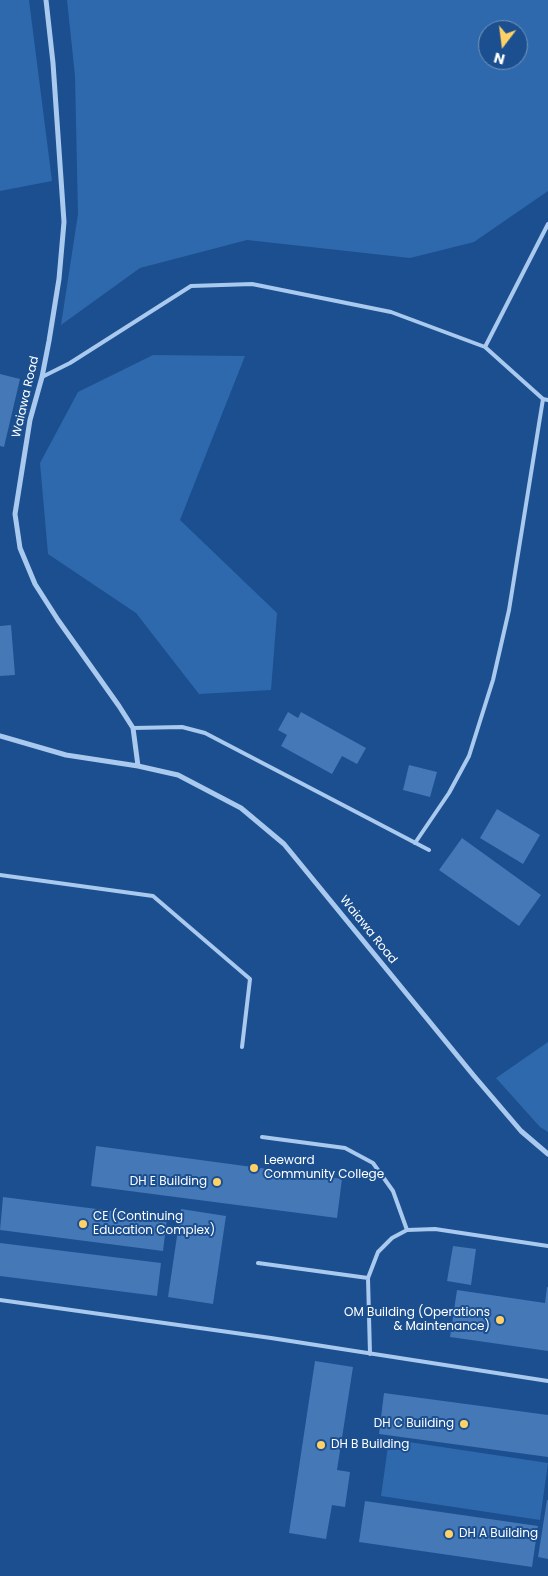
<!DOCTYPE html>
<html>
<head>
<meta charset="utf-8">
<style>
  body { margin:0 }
  #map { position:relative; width:548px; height:1576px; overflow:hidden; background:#1b4f8f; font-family:Poppins,sans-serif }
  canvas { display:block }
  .north { position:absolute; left:478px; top:20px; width:50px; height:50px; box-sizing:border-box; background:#1b4f8f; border:1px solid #7695bc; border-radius:50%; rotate:195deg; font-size:14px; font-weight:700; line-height:20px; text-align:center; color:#fff }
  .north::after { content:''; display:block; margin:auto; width:18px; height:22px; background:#ffd166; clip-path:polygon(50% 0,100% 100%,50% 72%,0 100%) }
</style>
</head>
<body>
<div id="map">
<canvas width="548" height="1576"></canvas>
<div class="north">N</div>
</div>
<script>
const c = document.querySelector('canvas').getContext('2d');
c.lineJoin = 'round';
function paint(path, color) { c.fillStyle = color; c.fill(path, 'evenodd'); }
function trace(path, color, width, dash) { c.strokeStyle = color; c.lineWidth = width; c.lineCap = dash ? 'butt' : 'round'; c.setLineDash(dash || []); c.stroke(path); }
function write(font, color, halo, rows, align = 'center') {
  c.font = font + ' Poppins,sans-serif'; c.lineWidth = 4; c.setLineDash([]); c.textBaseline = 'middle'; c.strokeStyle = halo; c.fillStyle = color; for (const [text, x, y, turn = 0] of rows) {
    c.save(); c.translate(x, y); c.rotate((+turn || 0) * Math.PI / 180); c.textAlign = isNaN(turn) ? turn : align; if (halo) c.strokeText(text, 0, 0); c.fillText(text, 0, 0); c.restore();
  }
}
const green = new Path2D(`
  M0,0H29L52,181L0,191Z
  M67,0H548V191L474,242L410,258L247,240L140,268L61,325L78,214L75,76ZM488,30H518V60H488Z
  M153,355L245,356L180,520L277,613L271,690L199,694L136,613L48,554L40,463L78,392Z
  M548,1042V1132L540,1127L496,1078Z
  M389,1439L548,1463L540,1520L381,1496Z`);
const building = new Path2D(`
  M0,374L20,379L4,447L0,446Z
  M11,625L15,675L0,676V626Z
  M288,712L298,718L301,712L366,748L357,764L342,756L332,774L281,746L287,735L278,730Z
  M409,765L437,772L430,797L403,790Z
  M497,809L540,835L523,864L480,838Z
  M462,838L541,895L519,926L439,870Z
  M96,1146L342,1179L337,1218L91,1186Z
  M3,1197L167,1218L163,1251L0,1230Z
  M181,1209L226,1216L213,1304L168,1297Z
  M0,1243L161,1263L157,1296L0,1276Z
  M453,1246L476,1249L471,1285L447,1281Z
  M547,1287H548V1351L450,1337L457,1290L545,1303Z
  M315,1361L353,1367L337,1470L350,1472L345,1507L332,1505L326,1539L289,1533Z
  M384,1393L548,1415V1457L379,1434Z
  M547,1500H548V1559L538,1557Z
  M365,1501L538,1526L532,1567L359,1542Z`);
const service = new Path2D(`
  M485,347L548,224
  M42,377L70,363L191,286L252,284L391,312L485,347L543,399L548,400
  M133,728L182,727L205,733L429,850
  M415,843L449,793L469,756L493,680L509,610L543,399
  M0,875L153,896L250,979L242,1047
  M262,1137L345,1148L373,1163L393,1191L407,1230
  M258,1263L368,1278
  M0,1300L271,1338L548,1381
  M370,1354L368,1278L378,1252L392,1238L407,1230L435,1229L548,1246`);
const minor = new Path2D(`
  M46,0L53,63L64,222L59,279L49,341L42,377L30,420L15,514L20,548L35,584L58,620L119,706L133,728L138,766
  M0,736L66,755L138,766L178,775L241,808L284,844L474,1076L521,1131L548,1154`);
const markers = [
  [254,1168,5,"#ffd166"],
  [217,1182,5,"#ffd166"],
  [83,1224,5,"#ffd166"],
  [500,1320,5,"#ffd166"],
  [464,1424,5,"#ffd166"],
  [321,1445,5,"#ffd166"],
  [449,1534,5,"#ffd166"]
];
const streetNames = [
  ["Waiawa Road",26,397,-77],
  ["Waiawa Road",368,930,51]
];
const poiNames = [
  ["Leeward",264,1161],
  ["Community College",264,1175],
  ["DH E Building",207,1182,"right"],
  ["CE (Continuing",93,1217],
  ["Education Complex)",93,1231],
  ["OM Building (Operations",490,1313,"right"],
  ["& Maintenance)",490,1327,"right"],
  ["DH C Building",454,1424,"right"],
  ["DH B Building",331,1445],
  ["DH A Building",459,1534]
];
paint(green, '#2e69ad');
paint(building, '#4478b7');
trace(service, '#a9c9ee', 4);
trace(minor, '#a9c9ee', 5);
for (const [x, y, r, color] of markers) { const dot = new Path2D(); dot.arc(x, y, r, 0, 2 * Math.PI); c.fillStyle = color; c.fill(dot); trace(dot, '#1b4f8f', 2); }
write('12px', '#fff', '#1b4f8f', streetNames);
write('12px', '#fff', '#1b4f8f', poiNames, 'left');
</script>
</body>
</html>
